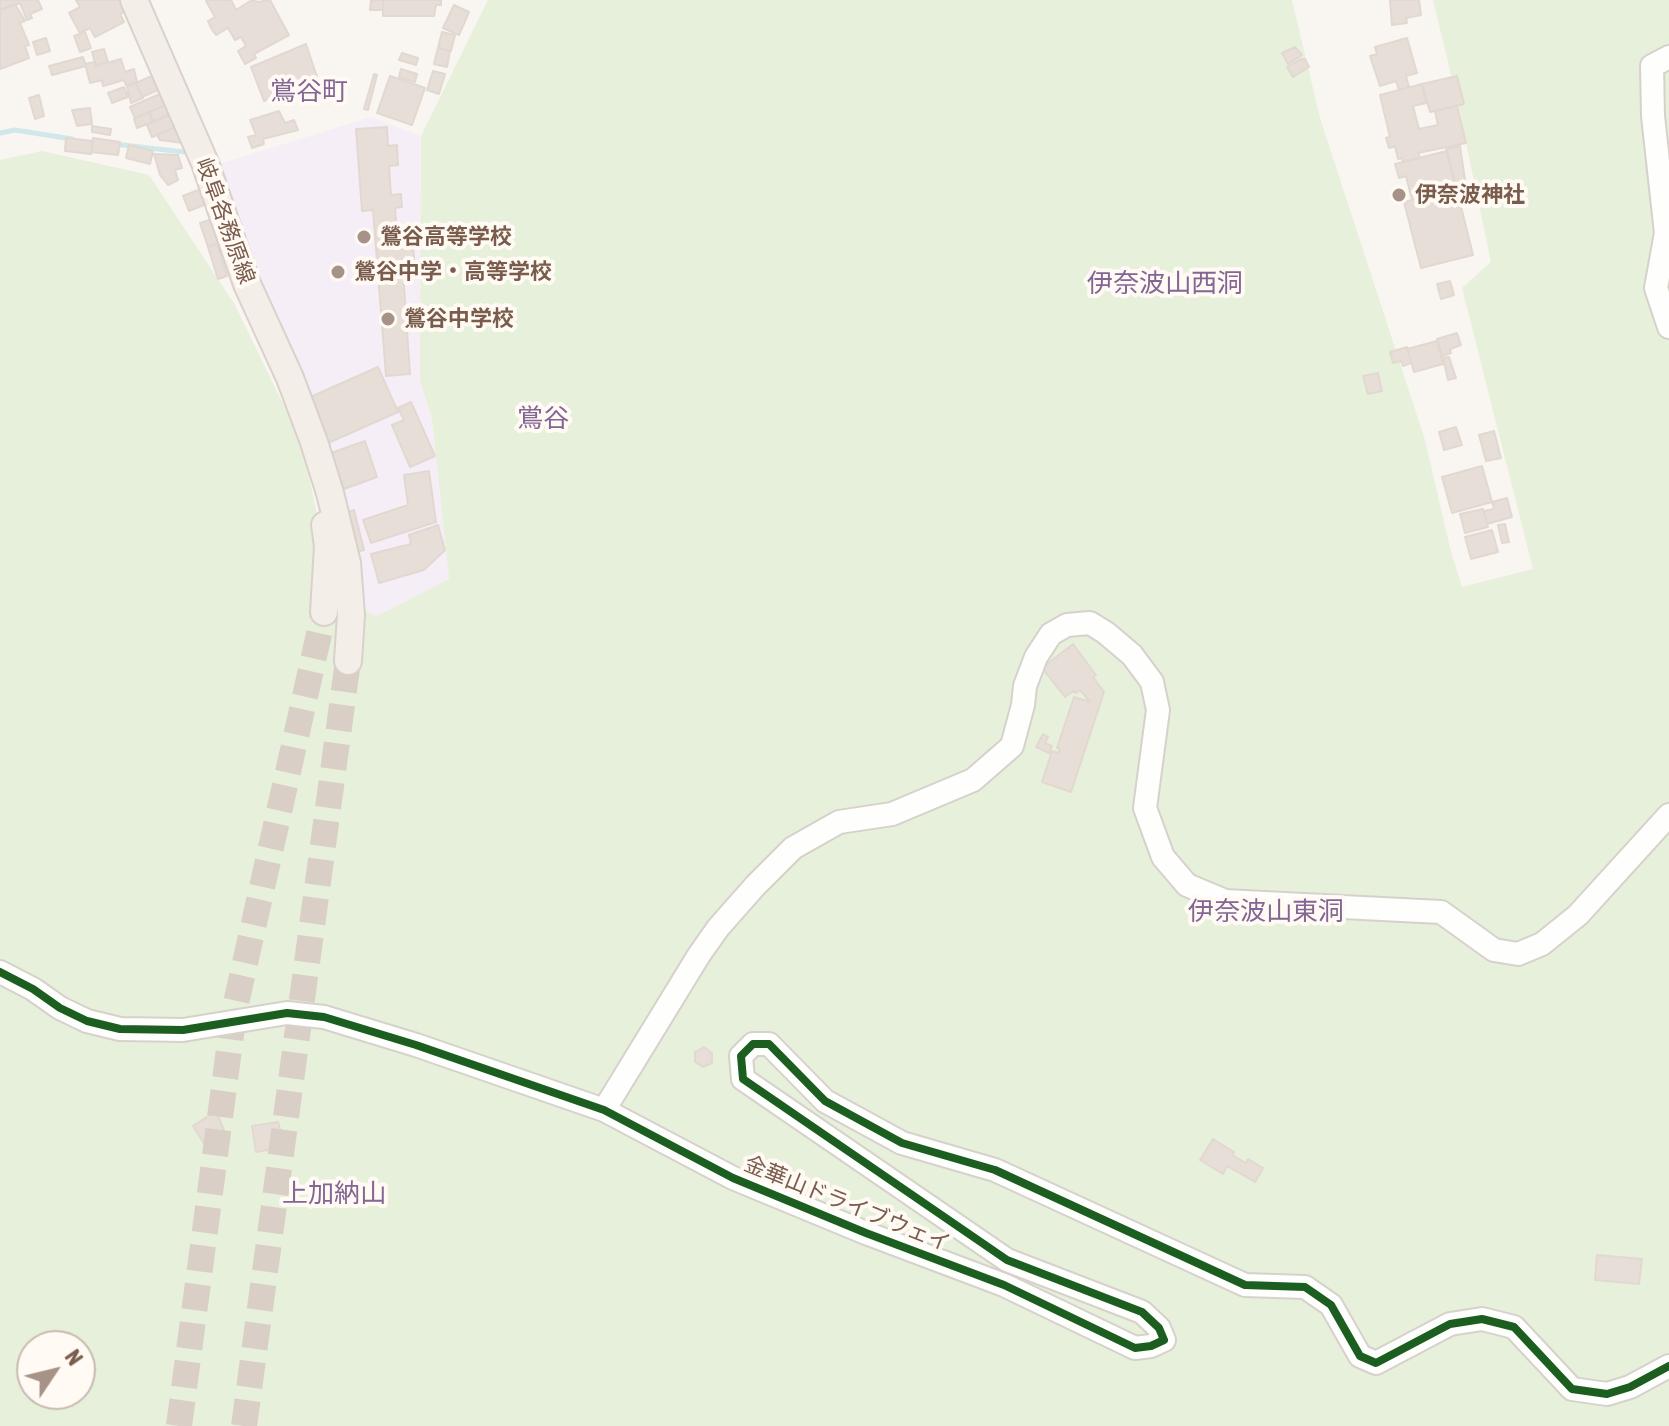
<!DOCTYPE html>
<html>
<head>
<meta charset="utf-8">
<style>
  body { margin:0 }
  #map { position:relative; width:1669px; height:1426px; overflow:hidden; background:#f9f5f0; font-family:"Asap Condensed",sans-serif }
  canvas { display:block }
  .north { position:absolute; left:16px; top:1330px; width:80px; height:80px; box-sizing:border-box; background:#fffaf3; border:2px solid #cabbb1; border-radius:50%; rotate:55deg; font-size:22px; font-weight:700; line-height:32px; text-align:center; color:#7a5c4d }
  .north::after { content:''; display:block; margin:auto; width:28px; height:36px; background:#a69286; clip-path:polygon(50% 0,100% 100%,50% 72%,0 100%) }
</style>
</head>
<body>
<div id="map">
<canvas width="1669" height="1426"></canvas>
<div class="north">N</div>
</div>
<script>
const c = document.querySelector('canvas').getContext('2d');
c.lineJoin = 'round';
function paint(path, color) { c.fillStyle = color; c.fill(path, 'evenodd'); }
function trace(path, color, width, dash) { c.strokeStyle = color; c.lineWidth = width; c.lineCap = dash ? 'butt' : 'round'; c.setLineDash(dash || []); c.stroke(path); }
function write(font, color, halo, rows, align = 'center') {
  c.font = font + ' "Asap Condensed","Noto Sans JP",sans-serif'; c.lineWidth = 8; c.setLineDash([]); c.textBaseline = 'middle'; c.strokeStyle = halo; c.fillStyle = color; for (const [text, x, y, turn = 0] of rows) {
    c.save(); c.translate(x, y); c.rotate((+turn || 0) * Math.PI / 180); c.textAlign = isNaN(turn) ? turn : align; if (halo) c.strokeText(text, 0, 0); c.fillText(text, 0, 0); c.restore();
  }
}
const education = new Path2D(`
  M371,117L421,136L420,380L432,419L449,579L375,617L361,606L216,165Z`);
const green = new Path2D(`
  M488,0H1292L1320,118L1425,440L1450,548L1462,587L1533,569L1462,288L1491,262L1456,95L1433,0H1669V1426H0V160L42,151L149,175L235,305L302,443L332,585L375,617L449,579L432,419L420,380L421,136ZM32,1346H80V1394H32Z`);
const stream = new Path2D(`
  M0,133L15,130L72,139
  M114,144L184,152`);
const building = new Path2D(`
  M0,0H38L42,9L30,14L32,18L27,20L20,3L0,10Z
  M76,0H121L126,11L120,14L124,22L95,37L90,28L80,33L69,13L80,7Z
  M208,0H231L236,10L252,0L258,2L270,0L289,35L254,54L256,58L245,64L238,51L246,46L241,37L235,40L228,28L216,35L211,28L208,21L215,17L206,1Z
  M371,0H383V10H370Z
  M383,0H441V5H436L434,16H383Z
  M1390,0H1419L1421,15L1406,18L1407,23L1392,25Z
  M15,4L25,21L20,23L29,45L25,46L29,58L0,69V10Z
  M454,5L469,12L459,35L443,28Z
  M85,32L91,48L80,52L74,36Z
  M442,32L455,35L451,51L438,48Z
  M46,38L50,51L37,55L33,42Z
  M1407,38L1417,73L1406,76L1409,87L1399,90L1396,81L1380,86L1370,56L1377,54L1375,47Z
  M306,44L318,80L317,83L289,92L287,89L264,101L251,67Z
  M1295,47L1302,55L1288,64L1282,53Z
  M438,48L450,51L447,67L434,64Z
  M104,49L108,62L96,66L92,52Z
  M402,53L418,58L416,65L399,60Z
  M83,57L86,66L52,75L49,66Z
  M121,59L125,72L134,69L137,82L126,85L124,80L103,86L102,80L90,83L85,64L95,62L96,66Z
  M1301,59H1305L1309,67L1293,77L1287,67Z
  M401,69L417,74L415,82L399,77Z
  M433,71L445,74L439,94L427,90Z
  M374,74L377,75L368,110L364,109Z
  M154,75L160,89L142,97L136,83Z
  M390,76L425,88L412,125L377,113Z
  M1457,76L1464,104L1430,112L1422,84Z
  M136,83L143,98L131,103L127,87Z
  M1422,84L1426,103L1413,106L1419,129L1438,125L1435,111L1457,106L1466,143L1418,153L1420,158L1403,162L1402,158L1398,159L1395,146L1389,148L1386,138L1390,137L1380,95Z
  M124,87L128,97L112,103L108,93Z
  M162,93L166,105L135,118L130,107Z
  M39,95L44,116L35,119L29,98Z
  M166,105L170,114L153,121L149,112Z
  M90,108L92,124L77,126L72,110Z
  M279,111L285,123L294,120L298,130L263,139L264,144L252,148L248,137L256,135L250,120Z
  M149,112L152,122L137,128L134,119Z
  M171,114L176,127L152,137L147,125Z
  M92,126L111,129L110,135L92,132Z
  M176,127L183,143L160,140L157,135Z
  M387,127L388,146L397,145L398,165L389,166L391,195L401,194L402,207L395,208L397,233L412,231L415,271L403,272L410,374L386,376L373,210L362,211L356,129Z
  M66,138L93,141L91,154L65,151Z
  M93,138L120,142L118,155L91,152Z
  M129,145L153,151L150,164L126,158Z
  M1460,146L1466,187L1456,189L1446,149Z
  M1447,151L1473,255L1421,268L1404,202L1412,200L1406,176L1399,178L1395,164Z
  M154,154L178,155L182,168L175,170L178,180L168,185L160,175Z
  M203,188L209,203L189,211L183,196Z
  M215,218L223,242L208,247L200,223Z
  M217,244L227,276L218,279L208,247Z
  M1450,281L1454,295L1441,299L1437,284Z
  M1457,333L1461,345L1450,349L1451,353L1442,356L1437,339Z
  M1437,341L1443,364L1414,372L1407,349Z
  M1407,347L1411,363L1403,366L1401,361L1393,363L1390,352Z
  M1449,357L1456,378L1448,380L1443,358Z
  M378,367L398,412L328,443L308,398Z
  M1378,373L1382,391L1368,394L1363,376Z
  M411,402L435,456L410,467L392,425L404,420L398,408Z
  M1456,427L1462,445L1444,450L1439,432Z
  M1494,431L1501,458L1486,461L1479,435Z
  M365,441L377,477L344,489L331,453Z
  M1482,466L1492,502L1452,513L1442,477Z
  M429,471L436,522L371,543L363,520L408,505L404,475Z
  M1507,498L1512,517L1487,524L1484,511L1494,509L1492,502Z
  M1483,509L1488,527L1465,533L1460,514Z
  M354,510L364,550L356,552L347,512Z
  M1505,524L1509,542L1502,543L1498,525Z
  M438,525L445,550L424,570L379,583L371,554L411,544L409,535Z
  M1492,530L1498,552L1471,559L1465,537Z
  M1073,644L1096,675L1093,677L1104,692L1071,792L1042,782L1052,751L1058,753L1060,749L1057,748L1074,697L1090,702L1080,690L1076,693L1074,691L1065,697L1042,668Z
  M1043,734L1048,737L1045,743L1052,746L1049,753L1036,747Z
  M704,1047L712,1053V1063L703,1067L695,1062V1052Z
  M216,1111L227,1138L220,1142L222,1146L210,1153L193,1126Z
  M278,1122L285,1147L256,1152L252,1126Z
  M1213,1139L1234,1152L1232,1155L1246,1163L1248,1159L1263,1168L1255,1182L1227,1166L1223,1174L1200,1160Z
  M1597,1255L1642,1259L1639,1284L1595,1280Z`);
const majorTunnel = new Path2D(`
  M179,1426L234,1012L324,612
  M244,1426L348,661`);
const minor = new Path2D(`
  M1669,57L1652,66L1653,116L1666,233L1656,288L1669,327
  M0,972L33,989L60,1008L87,1021L120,1029L183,1030L287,1013L324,1017L416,1045L604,1110L733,1178L866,1233L1004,1285L1135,1348L1151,1346L1164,1340L1159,1328L1142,1312L1007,1260L743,1079L741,1056L753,1044H769L825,1101L902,1143L995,1170L1245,1285L1305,1287L1331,1305L1360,1356L1376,1363L1450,1324L1482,1319L1514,1327L1572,1389L1607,1394L1630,1387L1669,1366
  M604,1110L699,955L718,928L755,886L793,848L839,822L892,814L973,780L1012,746L1023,705L1025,686L1036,657L1051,634L1067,625L1090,623L1106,633L1132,655L1152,682L1158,710L1145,808L1163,857L1187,885L1225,901L1441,912L1494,950L1518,954L1542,944L1578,915L1669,815`);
const major = new Path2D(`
  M134,0L205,163L247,284L290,378L314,442L330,493L347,563L351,615L348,661
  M324,612L328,546L325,525`);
const cycleway = new Path2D(`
  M0,972L33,989L60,1008L87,1021L120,1029L183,1030L287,1013L324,1017L416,1045L604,1110L733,1178L866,1233L1004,1285L1135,1348L1151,1346L1164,1340L1159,1328L1142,1312L1007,1260L743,1079L741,1056L753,1044H769L825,1101L902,1143L995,1170L1245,1285L1305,1287L1331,1305L1360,1356L1376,1363L1450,1324L1482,1319L1514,1327L1572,1389L1607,1394L1630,1387L1669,1366`);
const markers = [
  [1399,195,8,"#a69286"],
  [364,237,8,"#a69286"],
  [338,272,8,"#a69286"],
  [388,319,8,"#a69286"]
];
const poiNames = [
  ["伊奈波神社",1415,195],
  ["鶯谷高等学校",380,237],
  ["鶯谷中学・高等学校",354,272],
  ["鶯谷中学校",404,319]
];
const streetNames = [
  ["岐阜各務原線",225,221,70],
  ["金華山ドライブウェイ",847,1204,22]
];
const quarterNames = [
  ["鴬谷町",309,92],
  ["伊奈波山西洞",1165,284],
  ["鴬谷",543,419],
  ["伊奈波山東洞",1266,912],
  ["上加納山",334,1194]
];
paint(education, '#f6eef6');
paint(green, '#e7f0db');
trace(stream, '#d0e8ea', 5);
paint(building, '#e6ded7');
trace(building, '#e2d8d2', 2);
trace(majorTunnel, '#d9cfc7', 26, [26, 13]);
trace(minor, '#d7d1cb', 26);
trace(major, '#dad1cc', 30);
trace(minor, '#fefefd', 22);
trace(major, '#f3eee8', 26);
trace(cycleway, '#1b5e20', 8);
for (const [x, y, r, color] of markers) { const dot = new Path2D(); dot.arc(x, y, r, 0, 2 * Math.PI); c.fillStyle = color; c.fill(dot); trace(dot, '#fffaf3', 3); }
write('bold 22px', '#7a5c4d', '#fffaf3', poiNames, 'left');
write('22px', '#7a5c4d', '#fffaf3', streetNames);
write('26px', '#846695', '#fffaf3', quarterNames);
</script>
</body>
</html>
